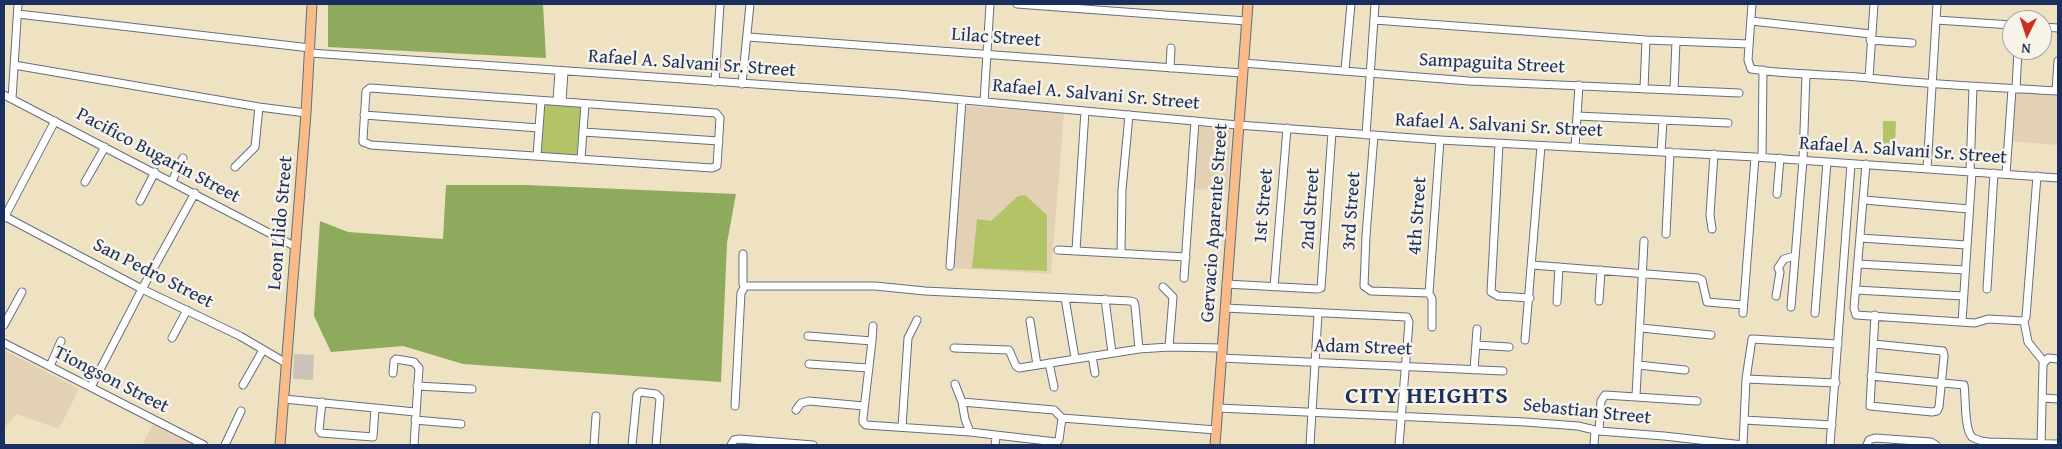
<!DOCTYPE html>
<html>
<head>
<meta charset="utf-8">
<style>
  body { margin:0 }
  #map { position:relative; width:2062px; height:449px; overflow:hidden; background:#eee2c3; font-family:"Gentium Book Plus",serif }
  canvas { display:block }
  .frame { position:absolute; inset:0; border:5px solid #1b2f5e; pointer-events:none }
  .north { position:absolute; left:2002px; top:10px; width:50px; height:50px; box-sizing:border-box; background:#f7f3e8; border:1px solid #9fa5b1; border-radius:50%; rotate:184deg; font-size:14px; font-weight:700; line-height:20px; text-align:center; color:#1b2f5e }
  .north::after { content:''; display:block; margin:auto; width:18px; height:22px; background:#c8321e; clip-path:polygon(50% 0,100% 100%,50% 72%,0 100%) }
</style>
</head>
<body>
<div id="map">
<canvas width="2062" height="449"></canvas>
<div class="frame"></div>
<div class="north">N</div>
</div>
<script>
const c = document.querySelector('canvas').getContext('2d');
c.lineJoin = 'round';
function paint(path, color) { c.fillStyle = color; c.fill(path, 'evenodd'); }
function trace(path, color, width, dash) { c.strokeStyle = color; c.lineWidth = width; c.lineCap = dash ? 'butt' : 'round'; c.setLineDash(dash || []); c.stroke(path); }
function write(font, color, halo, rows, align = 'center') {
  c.font = font + ' "Gentium Book Plus",serif'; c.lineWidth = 5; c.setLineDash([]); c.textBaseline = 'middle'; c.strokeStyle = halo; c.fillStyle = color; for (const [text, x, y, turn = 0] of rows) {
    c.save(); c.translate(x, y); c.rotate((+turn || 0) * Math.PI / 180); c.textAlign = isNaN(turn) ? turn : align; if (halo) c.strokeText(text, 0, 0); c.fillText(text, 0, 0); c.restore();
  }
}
const built = new Path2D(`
  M2014,90L2058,94V145L2010,141Z
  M965,106L1064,113L1051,274L952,268Z
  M1198,126L1232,128L1227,191L1192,189Z
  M4,350L79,389L59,429L17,414L4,428Z
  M153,424L196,445H142Z`);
const industrial = new Path2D(`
  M294,354L314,355L313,380L293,379Z`);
const green = new Path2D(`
  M542,103L581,106L577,155L538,152Z
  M1883,121H1896L1895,145L1883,144Z
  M1025,195L1047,215V271L972,268L977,219L991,221L1018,196Z`);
const forest = new Path2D(`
  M328,4H543L546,58L328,47Z
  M446,185H526L736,194L727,243L721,382L463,364L403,346L331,352L314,316L320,221L348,232L443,239Z`);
const minor = new Path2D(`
  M1017,4L1246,21
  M1752,4L1748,60L1751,69C1790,75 1830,74 1869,78C1932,85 1995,87 2058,91
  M18,14L310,48
  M1374,20L1646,40L1749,44
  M1936,20L2012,25
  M1751,21L1871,34
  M2042,27L2058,28
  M748,37L1242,73
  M1870,40L1912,43
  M310,53L898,94L1238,125L1440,140L1755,157L2058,178
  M1243,63L1469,81L1739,93
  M14,65L259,107L306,113
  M1170,68L1171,48
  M1345,70L1351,4
  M1869,78L1874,4
  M715,82L720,4
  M742,84L750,4
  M370,88L716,113L720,118L717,166L712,168L371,145L363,142V139L366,91Z
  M1644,89L1646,40
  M2016,89L2018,50
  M1674,90L1676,41
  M2056,91L2058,61
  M4,95L296,247
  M12,99L18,4
  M557,101L559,71
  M562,101L564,71
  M984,102L990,4
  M364,115L539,128
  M1577,116L1728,123
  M583,132L719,141
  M1366,135L1375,4
  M1374,135L1366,236L1364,286L1371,291L1429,293
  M1499,144L1491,292L1498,296L1530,298
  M1575,147L1579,85
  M1661,152L1663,121
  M537,156L541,101
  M1762,157L1763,70
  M581,159L585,104
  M1866,164L1854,308L1856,315L1975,323L1988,319L2024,321L2026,317L2037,176
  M235,167L255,147L259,107
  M1927,169L1937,4
  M1970,172L1973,87
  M2006,174L2012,89
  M172,181L183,158
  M85,182L105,147
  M1777,194L1780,158
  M1864,200L1969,209
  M140,201L155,172
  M4,216L142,289L240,336L286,363
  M4,218L55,121
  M1712,229L1710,215L1714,154
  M1666,234L1670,152
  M1860,238L1967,245
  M1058,250L1186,257
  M1076,250L1085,111
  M1121,253L1122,190L1129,115
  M743,254V284L745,286H875L925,291L1130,301L1134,302L1135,306L1139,349
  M1858,264L1965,270
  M1532,265L1698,278L1702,280L1707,302L1743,305
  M950,266L962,100
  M1184,278L1195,121
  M1226,284L1317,289L1321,288L1332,132
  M1163,287L1173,297L1169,347
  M1274,287L1287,128
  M1987,289L1994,173
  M1856,290L1963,296
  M1776,296L1780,272L1778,268L1784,259L1795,256
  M1065,298L1075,358
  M1105,299L1112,353
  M1599,301L1601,270
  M1557,302L1559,267
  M1791,307L1803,160L1806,74
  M1225,308L1407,317L1409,322L1399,445
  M1743,313L1755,157
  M1815,313L1827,162
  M1030,321L1037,365
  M2024,321L2028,342L2044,362
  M1962,322L1972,172
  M4,325L22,292
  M1432,327V299L1429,293L1440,140
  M1641,328L1711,335
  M808,336L872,341L863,418V422L866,425L970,432L1056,442L1059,440L1062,418
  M172,338L187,310
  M1525,340L1541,146
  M872,341L873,326
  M4,343L204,445
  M1874,344L1943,351L1944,356L1939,407L1937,411L1932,412L1870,406L1875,315
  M1476,345L1509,347
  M954,348L1009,350L1016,366L1019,368L1139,349L1169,347L1222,348
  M1092,356L1095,373
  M1221,358L1503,371
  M1049,363L1054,387
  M809,364L869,368
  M1638,365L1685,370
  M50,366L61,341
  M1474,370L1477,329
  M393,373L394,361L396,359L414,362L419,368L414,445
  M1871,376L1964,385C1966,398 1964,429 1972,437C1976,440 1982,441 1988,442L2058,444
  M1746,379L1836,383
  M955,384L962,402L1054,410L1062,418L1216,430
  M243,385L263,350
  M417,386L472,389
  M91,387L142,289L195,193
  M1636,396L1644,241
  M2043,398L2058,399
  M284,399L415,412
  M322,402L319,430L321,433L373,437L375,409
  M962,402L965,419L970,432
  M735,406L741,293L745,286
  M1218,408L1525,422L1578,426L1599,431L1664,436L1743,445
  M796,410L801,403L809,401L864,406
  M415,420L461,424
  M1744,420L1832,425
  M902,427L908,338L917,320
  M1599,431L1601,401L1605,395L1697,401
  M225,445L241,411
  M594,445L596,416
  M632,445L637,395L640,392L656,394L660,398L656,445
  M731,445L734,440L739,439L813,445
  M995,445L996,437
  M1310,445L1318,314
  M1594,445L1595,430
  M1743,445L1746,379L1752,339L1838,344
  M1830,445L1851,164
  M1867,445L1869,440L1875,438L1931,442L1936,445
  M2041,445L2043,364L2048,358L2058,359`);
const major = new Path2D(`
  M280,445L306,113L312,4
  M1215,445L1248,4`);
const streetNames = [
  ["Lilac Street",996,38,4],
  ["Rafael A. Salvani Sr. Street",692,64,4],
  ["Sampaguita Street",1492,64,3],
  ["Rafael A. Salvani Sr. Street",1096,95,5],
  ["Rafael A. Salvani Sr. Street",1499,126,3],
  ["Rafael A. Salvani Sr. Street",1903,151,4],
  ["Pacifico Bugarin Street",158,156,28],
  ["1st Street",1264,206,-85],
  ["2nd Street",1311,209,-86],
  ["3rd Street",1352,211,-86],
  ["4th Street",1418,216,-86],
  ["Leon Llido Street",281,223,-85],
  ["Gervacio Aparente Street",1215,223,-86],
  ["San Pedro Street",153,274,27],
  ["Adam Street",1363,348,2],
  ["Tiongson Street",111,380,27],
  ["Sebastian Street",1587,412,6]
];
const districtNames = [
  ["CITY HEIGHTS",1427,397]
];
paint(built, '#e3d1b6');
paint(industrial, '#cbc3b8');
paint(green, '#b3c468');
paint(forest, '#8eaa5c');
trace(minor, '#656e81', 9);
trace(major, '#656e81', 11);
trace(minor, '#fff', 7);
trace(major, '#f9bc89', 9);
write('19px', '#1b2f5e', '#f7f3e8', streetNames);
c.letterSpacing = '1px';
write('bold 24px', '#1b2f5e', '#f7f3e8', districtNames);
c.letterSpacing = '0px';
</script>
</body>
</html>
